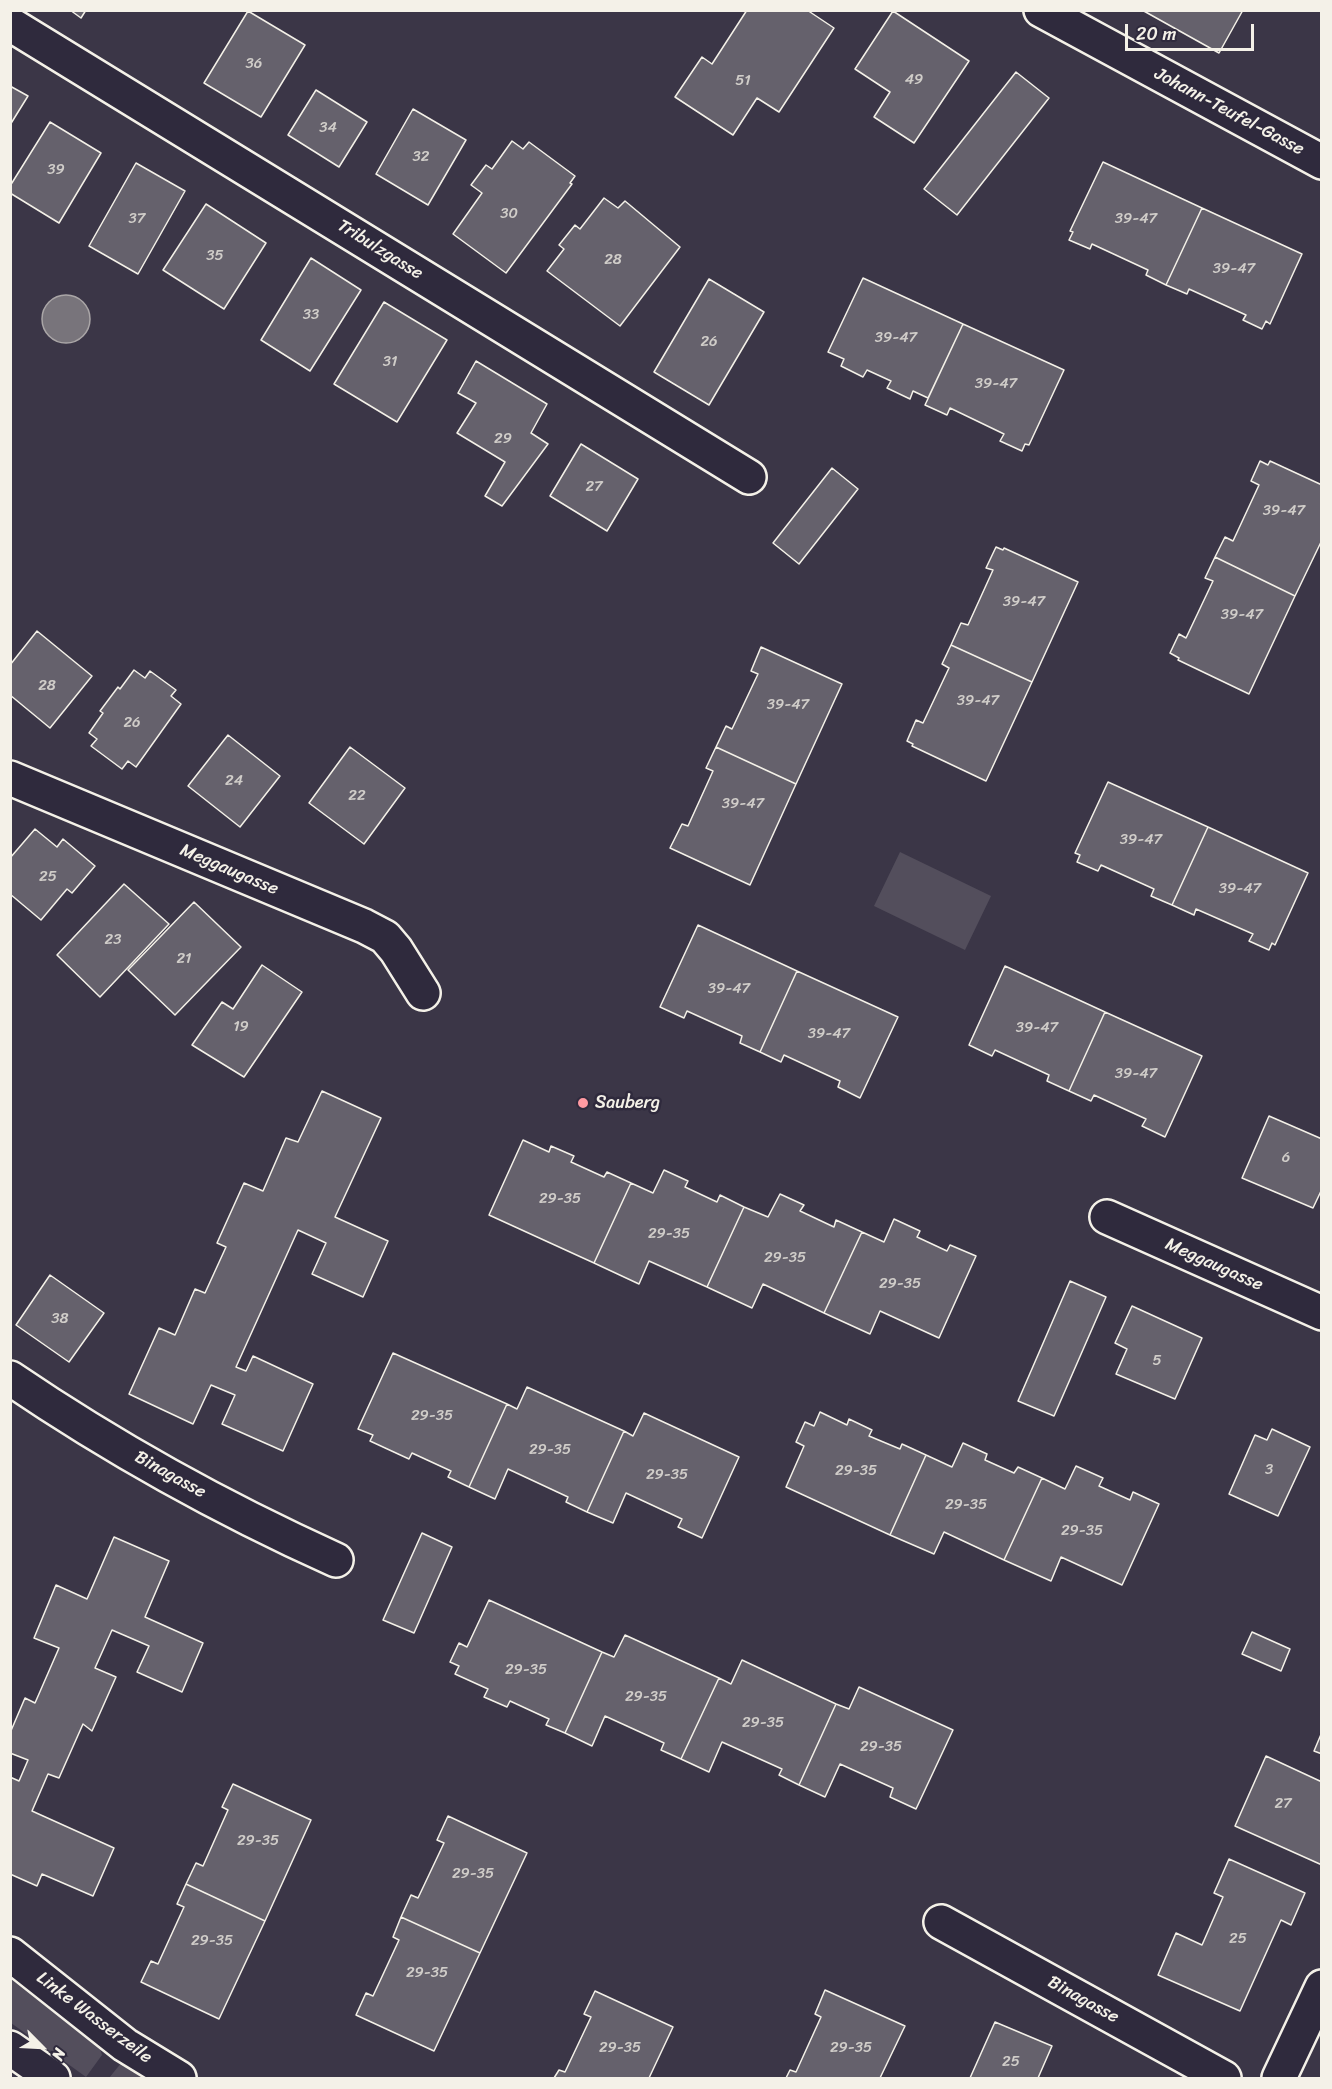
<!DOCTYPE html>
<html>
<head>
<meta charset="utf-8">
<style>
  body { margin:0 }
  #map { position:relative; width:1332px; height:2089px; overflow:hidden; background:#3b3647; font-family:Sriracha,sans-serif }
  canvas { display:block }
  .frame { position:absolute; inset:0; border:12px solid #f4f1e8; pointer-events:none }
  .north { position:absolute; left:12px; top:2017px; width:60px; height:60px; -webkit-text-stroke:4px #2f2a3d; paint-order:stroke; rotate:114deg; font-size:16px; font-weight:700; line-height:24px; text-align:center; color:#f4f1e8 }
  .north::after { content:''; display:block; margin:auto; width:21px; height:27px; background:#f4f1e8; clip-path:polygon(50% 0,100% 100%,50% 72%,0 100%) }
  .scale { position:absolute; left:1125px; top:24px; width:129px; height:27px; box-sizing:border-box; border:3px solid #f4f1e8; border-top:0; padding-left:8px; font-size:18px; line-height:21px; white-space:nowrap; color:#f4f1e8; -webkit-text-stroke:4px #2f2a3d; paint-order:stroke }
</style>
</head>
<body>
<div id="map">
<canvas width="1332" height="2089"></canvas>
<div class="frame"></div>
<div class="north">N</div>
<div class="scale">20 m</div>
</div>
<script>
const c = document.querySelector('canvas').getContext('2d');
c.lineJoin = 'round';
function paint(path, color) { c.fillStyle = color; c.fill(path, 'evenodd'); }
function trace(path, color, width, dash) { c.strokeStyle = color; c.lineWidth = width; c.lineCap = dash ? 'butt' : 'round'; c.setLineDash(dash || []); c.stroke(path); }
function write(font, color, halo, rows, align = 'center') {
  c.font = font + ' Sriracha,sans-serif'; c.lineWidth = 5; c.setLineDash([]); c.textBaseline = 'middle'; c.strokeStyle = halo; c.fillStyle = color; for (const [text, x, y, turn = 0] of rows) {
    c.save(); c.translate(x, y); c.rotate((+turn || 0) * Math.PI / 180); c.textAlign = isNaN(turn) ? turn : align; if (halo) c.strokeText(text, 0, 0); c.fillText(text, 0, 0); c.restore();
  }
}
const green = new Path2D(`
  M900,852L991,896L965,950L874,906Z
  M10,1977L99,2045L102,2055L86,2077L11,2023Z
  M122,2062L144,2078H109Z`);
const water = new Path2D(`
  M42 319a24 24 0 1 1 48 0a24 24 0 1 1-48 0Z`);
const building = new Path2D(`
  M70,10H86L81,18Z
  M747,10H807L834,28L779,112L757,98L733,135L675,97L702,57L712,64Z
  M1142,10H1243L1219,53Z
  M248,11L305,45L261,117L204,83Z
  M893,11L969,61L914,143L874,117L890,92L855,69Z
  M1016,72L1049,98L957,215L924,189Z
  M10,86L28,96L10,125Z
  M316,90L367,122L339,167L288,135Z
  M413,109L466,140L428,205L376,174Z
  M50,122L101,153L59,223L10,193V186Z
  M512,141L523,149L529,142L575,176L570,183L572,184L506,273L453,234L482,193L471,185L486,165L492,169Z
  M1103,162L1202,208L1166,285L1146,275L1148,270L1092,244L1090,249L1069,240L1073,232L1070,231Z
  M136,163L185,191L138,274L89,246Z
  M604,198L618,208L625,201L680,247L620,326L547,271L564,249L559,245L575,225L580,229Z
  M206,204L266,243L224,309L163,270Z
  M1202,208L1302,254L1270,324L1266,321L1262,329L1243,320L1246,315L1189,289L1187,294L1166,285Z
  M311,258L361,290L310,371L261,340Z
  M863,278L963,324L928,398L913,391L910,399L887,388L891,381L867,370L863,377L841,366L844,359L828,352Z
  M709,279L764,312L709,405L654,372Z
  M384,302L447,340L397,422L334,384Z
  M963,324L1064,370L1029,445L1025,444L1022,451L1000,441L1004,434L950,408L947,415L925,405Z
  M476,361L547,404L531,433L548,444L502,506L485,496L505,462L457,433L476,403L458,393Z
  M581,444L638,479L607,531L550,496Z
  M1260,461L1268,465L1270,461L1322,485V540L1295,596L1215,557L1225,537L1233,541L1259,485L1251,481Z
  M832,468L858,489L799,564L773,543Z
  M996,547L1003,550L1004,548L1078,582L1032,682L951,645L961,623L968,625L993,570L986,568Z
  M1215,557L1295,596L1249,694L1178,660L1179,658L1170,653L1179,634L1186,638L1213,581L1205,578Z
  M37,631L92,676L50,728L10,695V665Z
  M951,645L1032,682L986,781L912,746L913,744L907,741L916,720L923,723L949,668L942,664Z
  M761,647L842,684L796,784L716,747L726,726L732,729L758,674L751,671Z
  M134,670L145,678L150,671L176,690L171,696L181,704L136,767L128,761L122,769L91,746L97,739L89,733L103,713L100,711L118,687L120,689Z
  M228,735L280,776L240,827L188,786Z
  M350,747L405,788L364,844L309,803Z
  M716,747L796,784L750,885L670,848L682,824L688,826L713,771L706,768Z
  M1108,782L1208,827L1172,905L1151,896L1154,889L1101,865L1098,871L1077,862L1080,855L1075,853Z
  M1208,827L1308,873L1275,945L1272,943L1269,950L1249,941L1253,934L1196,909L1194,915L1172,905Z
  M35,829L57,847L63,839L95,866L72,893L67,889L41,920L10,894V858Z
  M124,884L169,924L100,997L57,955Z
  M194,902L241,947L175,1015L128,970Z
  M698,925L797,971L760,1052L740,1043L742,1036L687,1011L684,1018L660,1007Z
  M262,965L302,992L244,1077L192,1045L222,1002L233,1009Z
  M1005,966L1105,1012L1069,1091L1047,1081L1049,1075L995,1050L992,1056L969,1045Z
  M797,971L898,1017L860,1098L838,1087L840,1081L784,1055L781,1062L760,1052Z
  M1105,1012L1202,1056L1165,1137L1142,1126L1146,1119L1094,1095L1091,1101L1069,1091Z
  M322,1091L381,1118L335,1217L388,1241L363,1297L312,1274L326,1243L298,1230L236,1367L246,1371L253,1356L313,1384L283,1451L222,1424L235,1395L211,1385L193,1424L129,1394L159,1328L175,1335L195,1289L205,1293L226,1247L217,1243L244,1183L263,1191L286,1138L298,1142Z
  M1269,1116L1322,1139V1189L1313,1208L1242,1178Z
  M523,1140L549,1152L551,1146L574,1156L571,1162L604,1177L607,1172L631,1183L594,1263L489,1215Z
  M664,1170L688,1181L685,1187L717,1202L720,1195L744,1207L707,1287L649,1261L639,1284L594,1263L631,1183L653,1193Z
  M780,1194L804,1205L800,1211L834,1227L836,1220L862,1232L824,1313L763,1284L752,1308L707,1287L744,1207L768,1217Z
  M894,1219L920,1231L917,1237L947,1251L950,1245L976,1256L939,1338L880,1311L870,1334L824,1313L862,1232L884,1242Z
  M50,1275L104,1313L69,1362L16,1325Z
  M1070,1281L1106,1297L1054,1416L1018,1401Z
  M1132,1306L1202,1338L1175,1399L1116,1374L1127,1349L1115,1343Z
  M393,1353L507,1404L469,1487L448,1477L451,1471L412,1453L409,1459L370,1441L373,1435L358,1429Z
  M527,1387L624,1431L587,1512L566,1502L568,1497L508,1469L495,1499L469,1487L507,1404L517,1409Z
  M820,1412L847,1425L849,1419L872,1430L869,1436L900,1449L902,1444L926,1455L890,1535L786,1487L804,1446L796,1442L805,1422L814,1426Z
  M644,1413L739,1457L702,1538L678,1527L682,1519L626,1493L613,1523L587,1512L624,1431L633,1436Z
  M1272,1429L1310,1447L1278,1516L1229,1494L1255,1435L1267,1440Z
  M963,1443L987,1454L985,1460L1014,1473L1018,1467L1042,1478L1004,1560L944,1532L934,1554L890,1535L926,1455L952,1467Z
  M1076,1466L1103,1478L1099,1486L1130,1500L1133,1492L1159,1504L1122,1585L1061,1557L1051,1581L1004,1560L1042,1478L1065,1489Z
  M422,1533L452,1547L414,1633L383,1620Z
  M114,1537L169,1561L145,1617L203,1643L182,1692L137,1672L149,1646L112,1630L95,1668L116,1677L92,1731L83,1724L59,1778L48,1774L32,1811L114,1848L93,1896L42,1874L37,1886L10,1874V1777L19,1781L28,1760L10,1753V1733L25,1698L35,1703L59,1648L34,1638L56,1585L87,1599Z
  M489,1600L602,1652L565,1733L546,1725L549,1719L510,1701L507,1707L484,1697L488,1689L455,1674L459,1666L450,1662L459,1643L467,1647Z
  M1252,1632L1290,1649L1281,1671L1242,1654Z
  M625,1635L719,1678L681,1759L661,1750L664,1743L605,1716L592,1746L565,1733L602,1652L614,1657Z
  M742,1660L836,1704L799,1785L779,1775L782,1769L722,1742L709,1772L681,1759L719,1678L731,1684Z
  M859,1687L953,1730L916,1809L890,1797L893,1788L840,1764L825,1797L799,1785L836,1704L849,1709Z
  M1322,1732V1754L1314,1751Z
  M1266,1756L1322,1782V1865L1235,1826Z
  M233,1784L311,1820L265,1921L186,1884L196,1863L203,1866L228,1810L222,1807Z
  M448,1816L527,1853L480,1953L401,1917L411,1895L418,1898L444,1843L437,1840Z
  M1229,1859L1305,1893L1291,1925L1281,1920L1240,2011L1158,1975L1176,1933L1202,1945L1223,1897L1214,1893Z
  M186,1884L265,1921L219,2019L141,1982L151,1961L158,1964L184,1907L177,1904Z
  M401,1917L480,1953L434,2051L356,2015L366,1993L373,1996L399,1940L393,1937Z
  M825,1990L905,2026L880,2078H786L790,2070L796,2072L821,2017L815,2014Z
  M595,1991L673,2027L649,2078H554L559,2070L565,2072L591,2017L584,2014Z
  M995,2022L1052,2046L1038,2078H970Z`);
const minor = new Path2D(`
  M1041,10L1322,162
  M10,24L749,477
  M10,778L364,926L385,937L396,950L423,993
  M1107,1217L1322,1313
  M10,1378C113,1448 223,1509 336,1560
  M941,1922L1224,2078
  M10,1954L125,2045L179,2078
  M10,2048L53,2078
  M1279,2078L1322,1987`);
const markers = [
  [583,1103,6,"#ff9aa2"]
];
const numberNames = [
  ["36",254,64],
  ["49",914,80],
  ["51",743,81],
  ["34",328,128],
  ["32",421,157],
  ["39",56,170],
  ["30",509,214],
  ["37",137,219],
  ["39-47",1136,219],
  ["35",215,256],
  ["28",613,260],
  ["39-47",1234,269],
  ["33",311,315],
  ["39-47",896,338],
  ["26",709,342],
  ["31",390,362],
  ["39-47",996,384],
  ["29",503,439],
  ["27",594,487],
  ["39-47",1284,511],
  ["39-47",1024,602],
  ["39-47",1242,615],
  ["28",47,686],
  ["39-47",978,701],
  ["39-47",788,705],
  ["26",132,723],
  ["24",234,781],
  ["22",357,796],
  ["39-47",743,804],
  ["39-47",1141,840],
  ["25",48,877],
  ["39-47",1240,889],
  ["23",113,940],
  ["21",184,959],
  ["39-47",729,989],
  ["19",241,1027],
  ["39-47",1037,1028],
  ["39-47",829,1034],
  ["39-47",1136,1074],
  ["6",1286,1158],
  ["29-35",560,1199],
  ["29-35",669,1234],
  ["29-35",785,1258],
  ["29-35",900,1284],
  ["38",60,1319],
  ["5",1157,1361],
  ["29-35",432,1416],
  ["29-35",550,1450],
  ["3",1269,1470],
  ["29-35",856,1471],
  ["29-35",667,1475],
  ["29-35",966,1505],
  ["29-35",1082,1531],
  ["29-35",526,1670],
  ["29-35",646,1697],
  ["29-35",763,1723],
  ["29-35",881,1747],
  ["27",1283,1804],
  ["29-35",258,1841],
  ["29-35",473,1874],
  ["25",1238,1939],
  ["29-35",212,1941],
  ["29-35",427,1973],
  ["29-35",620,2048],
  ["29-35",851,2048],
  ["25",1011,2062]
];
const streetNames = [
  ["Johann-Teufel-Gasse",1229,112,28],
  ["Tribulzgasse",380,250,32],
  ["Meggaugasse",229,870,23],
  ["Meggaugasse",1214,1265,24],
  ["Binagasse",170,1475,29],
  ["Binagasse",1083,2000,29],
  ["Linke Wasserzeile",94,2018,37]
];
const poiNames = [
  ["Sauberg",595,1103]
];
paint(green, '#534e5c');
paint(water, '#78747b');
trace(water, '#aaa6a7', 1.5);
paint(building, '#65616c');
trace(building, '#f4f1e8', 1.5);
trace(minor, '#f4f1e8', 38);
trace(minor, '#2f2a3d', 33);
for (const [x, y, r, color] of markers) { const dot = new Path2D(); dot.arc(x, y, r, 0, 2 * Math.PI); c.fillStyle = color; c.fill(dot); trace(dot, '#2f2a3d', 2); }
write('15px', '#d0cdc9', null, numberNames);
write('18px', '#f4f1e8', '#2f2a3d', streetNames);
write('18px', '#f4f1e8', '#2f2a3d', poiNames, 'left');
</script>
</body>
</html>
